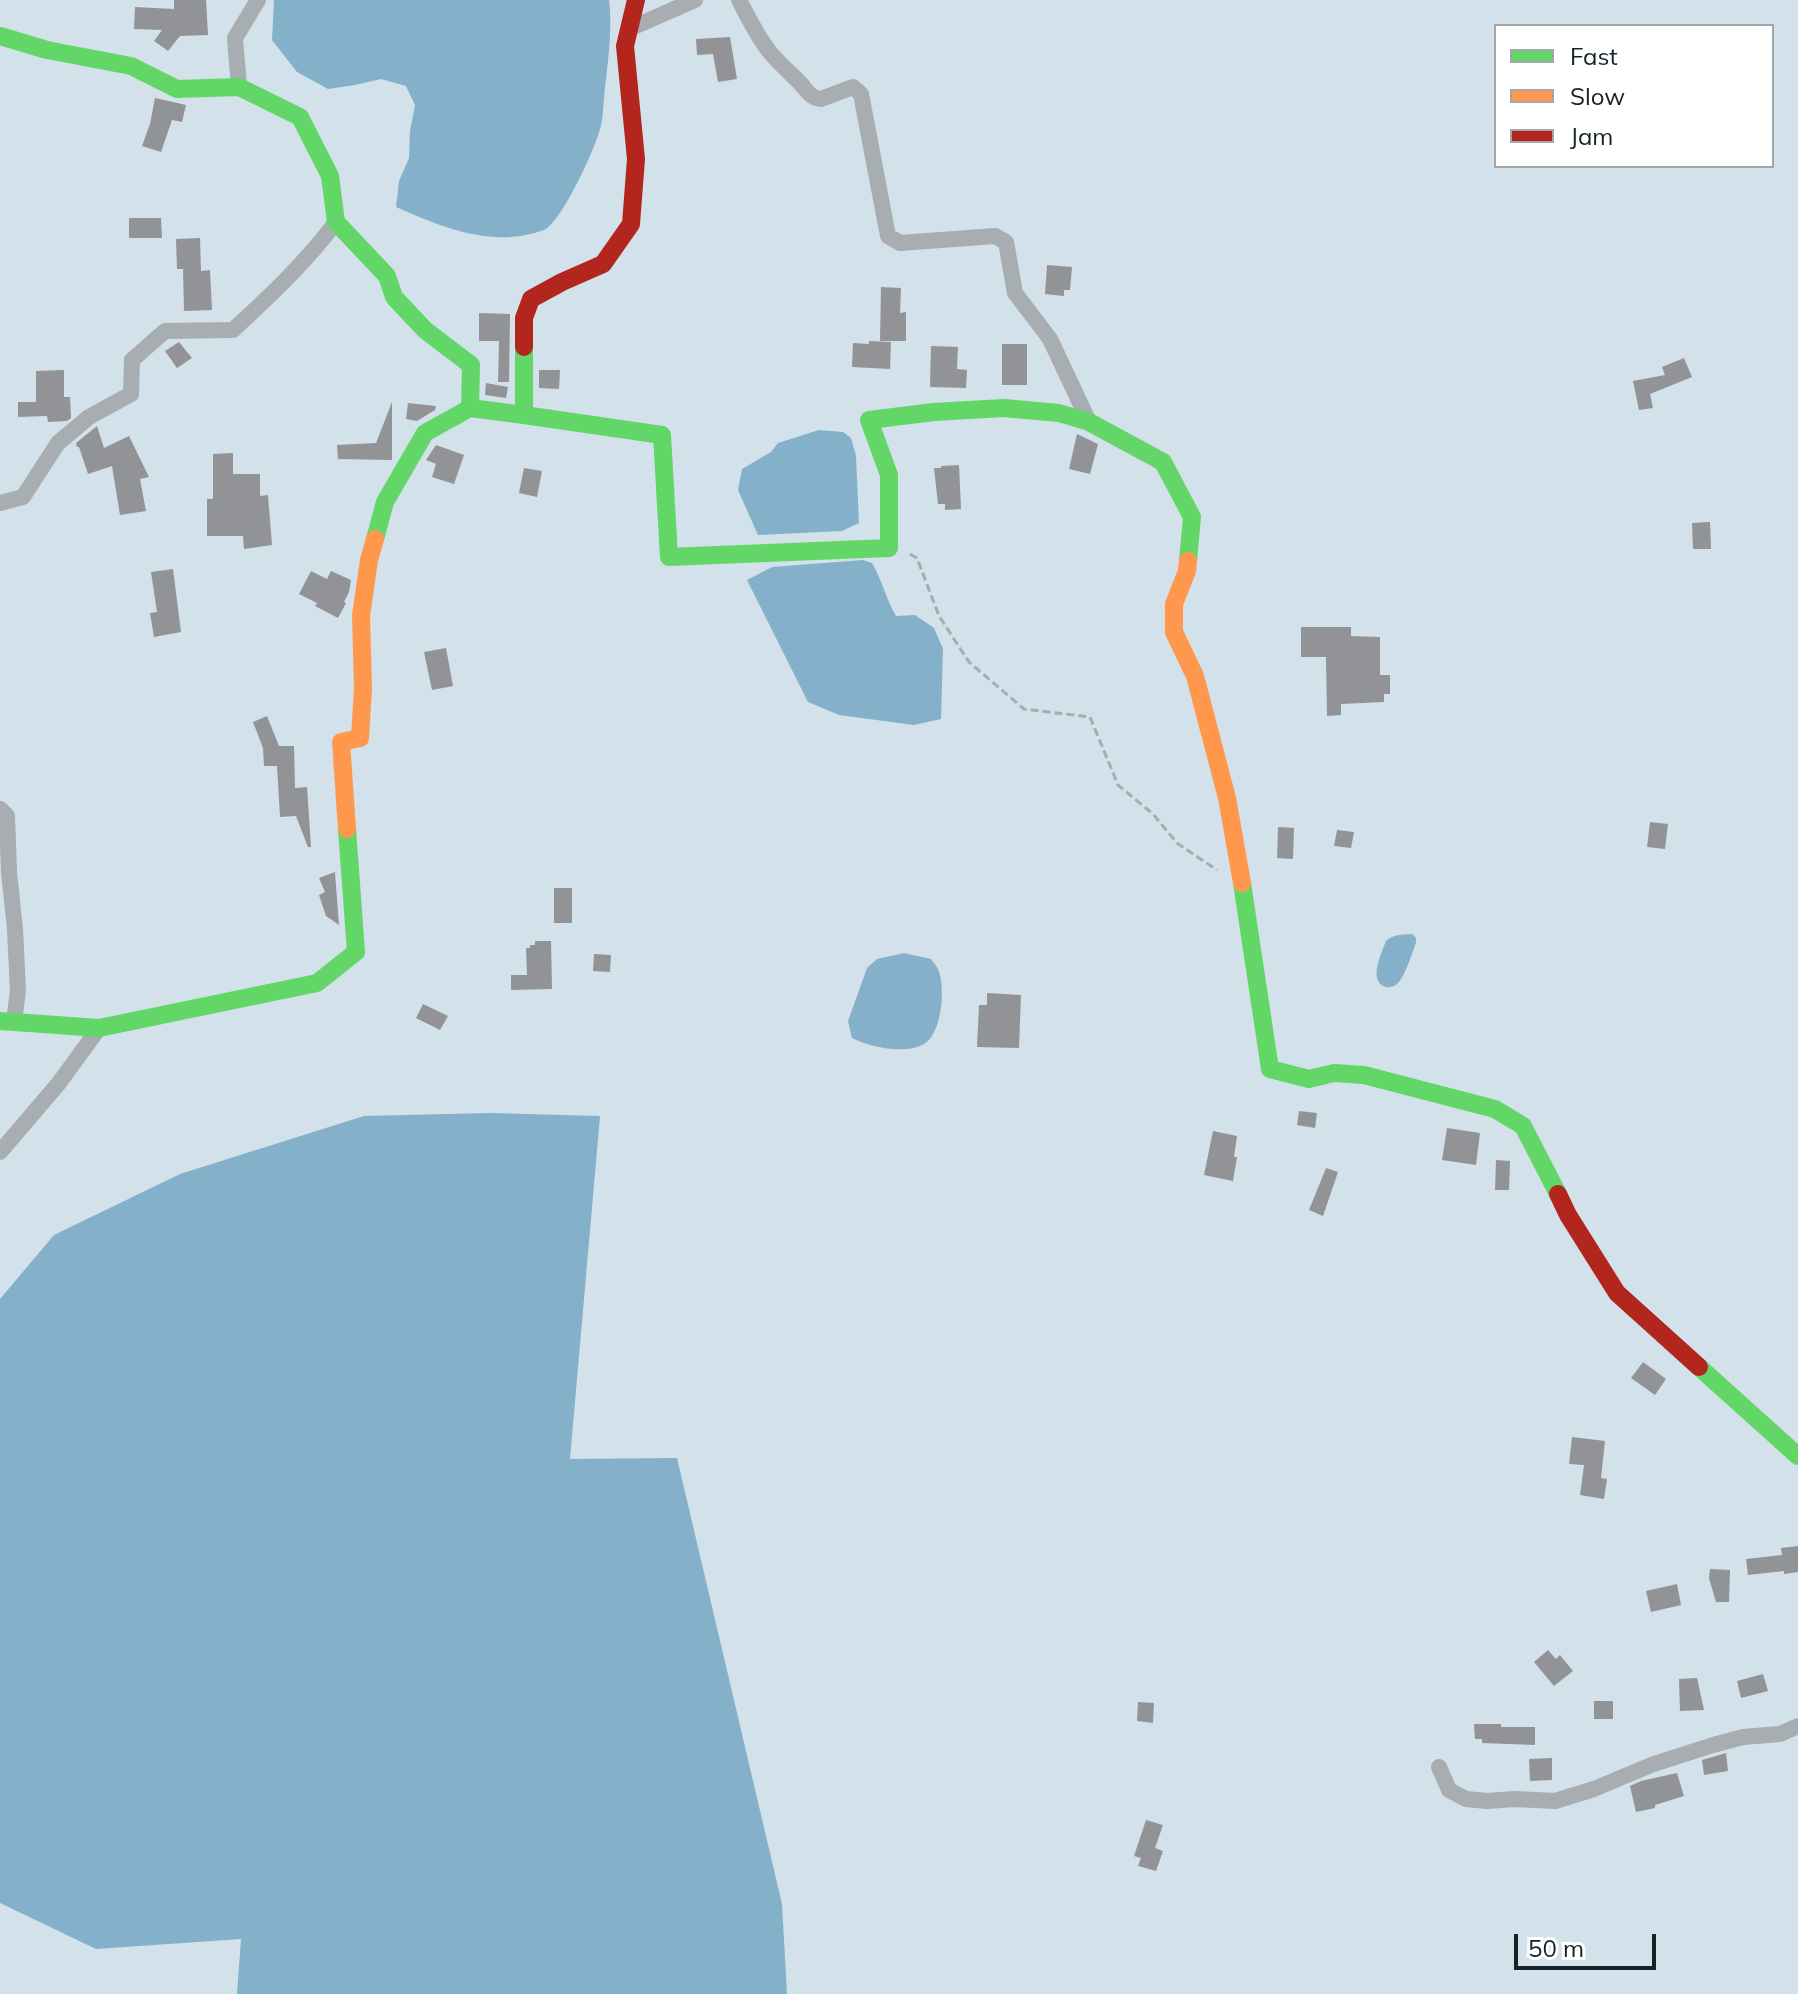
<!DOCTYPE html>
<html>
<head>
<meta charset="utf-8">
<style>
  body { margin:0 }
  #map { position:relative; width:1798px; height:1994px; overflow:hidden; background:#d2e1ea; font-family:Mulish,sans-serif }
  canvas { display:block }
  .legend { position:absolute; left:1494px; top:24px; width:280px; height:144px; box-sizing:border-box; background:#fff; border:2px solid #a2a7a9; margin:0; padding:10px 14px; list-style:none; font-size:24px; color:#172228 }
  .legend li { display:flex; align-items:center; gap:16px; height:40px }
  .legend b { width:40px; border:2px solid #a2a7a9 }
  .scale { position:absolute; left:1514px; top:1934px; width:142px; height:36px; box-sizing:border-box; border:4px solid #172228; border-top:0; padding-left:10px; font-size:24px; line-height:28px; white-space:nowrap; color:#172228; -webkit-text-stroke:6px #fff; paint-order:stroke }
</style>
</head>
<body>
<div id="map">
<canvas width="1798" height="1994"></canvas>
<ul class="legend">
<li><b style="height:10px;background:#63d668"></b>Fast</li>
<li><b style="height:10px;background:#ff974d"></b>Slow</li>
<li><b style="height:10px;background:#b3261e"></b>Jam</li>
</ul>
<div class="scale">50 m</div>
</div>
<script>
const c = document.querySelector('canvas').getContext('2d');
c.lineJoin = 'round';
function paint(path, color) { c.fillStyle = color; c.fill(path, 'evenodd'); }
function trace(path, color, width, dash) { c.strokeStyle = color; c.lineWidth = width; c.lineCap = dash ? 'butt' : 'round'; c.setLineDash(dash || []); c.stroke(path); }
const water = new Path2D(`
  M274,0H609C613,29 607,69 604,98C603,108 603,120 600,129C595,149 561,223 544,230C493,249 442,227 396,207L399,181L409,158L410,131L415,105L406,86L381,79L355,85L328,89L297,72L272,40Z
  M819,430L843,432L851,438L856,456L859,523L842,531L758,535L738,490L742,469L771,452L778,443Z
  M863,560L872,563C882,580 886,599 896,616L915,615L934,628L943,649L941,719L914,725L839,715L808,702L747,580L772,567Z
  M1412,934L1416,938V943C1412,953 1405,977 1397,984C1395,986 1390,988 1386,987C1367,982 1382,952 1386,941C1393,934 1403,935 1412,934Z
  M904,953L931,959C933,962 936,965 938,969C946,987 942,1034 924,1044C905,1055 870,1047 852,1038L848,1021L867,968L877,959Z
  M490,1113L600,1116L570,1459L677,1458L782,1904L787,1994H237L241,1939L96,1949L0,1903V1299L54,1235L180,1174L364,1116Z`);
const building = new Path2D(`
  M174,0H206L208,35L180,36L168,51L154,41L162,30L134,29L135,7L174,9Z
  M730,37L737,79L718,82L713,54L697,55L696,39Z
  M155,98L186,105L182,122L172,120L161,152L142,146L150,124Z
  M129,218H161L162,238H129Z
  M200,238L201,271L210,270L212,310L184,311L183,269H177L176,239Z
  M1047,265L1072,267L1070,290H1064V296L1045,294Z
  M881,287L901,288L900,313L906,312V341H880Z
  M479,313L510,314L509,382H498L499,341H479Z
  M869,341L891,342L890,369L852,367L853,343L869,344Z
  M179,342L192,358L177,368L165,351Z
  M1002,344H1027V385H1002Z
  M931,346L958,347L957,369L967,370L966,388L930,387Z
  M1684,358L1692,377L1650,394L1653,408L1639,410L1633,381L1665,375L1662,367Z
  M64,370V397H70L71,418L67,421L48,422L47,416L18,417V402H36V371Z
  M539,370H560L559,389L539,388Z
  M486,383L508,387L506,398L485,395Z
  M392,402V460L338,459L337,445L376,443Z
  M408,403L436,406L435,410L417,421L406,419Z
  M97,426L104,448L129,436L149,477L140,479L146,511L120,515L112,466L88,474L79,447H77L76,443Z
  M1077,434L1098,444L1090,474L1069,469Z
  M436,445L464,455L454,484L432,477L436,464L426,460Z
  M233,453V474H260V496L268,495L272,545L244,549L243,536H207V499H213V454Z
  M959,465L961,509L945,510V504H938L934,468H941V466Z
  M524,468L542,471L537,497L519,493Z
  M1710,522L1711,549H1693L1692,523Z
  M173,569L181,632L154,637L150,613L157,612L151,572Z
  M311,571L327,579L331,571L351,580L349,592L344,602L346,603L338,618L315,606L317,603L299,594Z
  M1301,627H1351V636L1380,637V675H1390V694H1384V702L1341,704V715L1327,716L1326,657H1301Z
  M446,648L453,686L432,690L424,652Z
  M267,716L279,746H294L295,788L307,787L311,847H308L296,816L280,817L277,766H264L263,748L253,722Z
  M1650,822L1668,824L1665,849L1647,847Z
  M1278,827L1294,828L1293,859L1277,858Z
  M1337,830L1354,832L1351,848L1334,846Z
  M335,872V873L339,925L326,916L319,895L325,892L319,878Z
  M554,888H572V923H554Z
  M535,941H551L552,989L511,990V975H527L526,948H530V945H535Z
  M594,954L611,955L610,972L593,971Z
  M987,993L1021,995L1019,1048L977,1047L979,1005H987Z
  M423,1004L448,1016L440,1030L416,1018Z
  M1299,1111L1317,1113L1315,1128L1297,1125Z
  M1447,1128L1480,1133L1476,1165L1442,1160Z
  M1213,1131L1237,1136L1234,1157H1237L1233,1181L1204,1175Z
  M1496,1160L1510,1161L1509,1190H1495Z
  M1326,1168L1338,1172L1323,1216L1309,1210Z
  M1643,1362L1666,1379L1655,1395L1631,1378Z
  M1572,1437L1605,1441L1601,1478L1607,1479L1604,1499L1580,1495L1584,1465L1569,1464Z
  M1798,1546V1572L1784,1574V1571L1748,1575L1746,1559L1782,1555L1781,1548Z
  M1710,1569L1730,1570L1729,1602H1716L1709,1578Z
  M1677,1584L1681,1605L1651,1612L1646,1591Z
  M1548,1650L1556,1659L1560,1655L1573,1671L1554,1686L1534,1662Z
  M1763,1674L1768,1691L1741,1698L1737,1681Z
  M1697,1678L1704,1710L1680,1711L1679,1679Z
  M1594,1701H1613V1719H1594Z
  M1138,1702L1154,1703L1153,1723L1137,1721Z
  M1474,1724H1501V1727H1535V1745L1482,1743V1739H1475Z
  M1726,1753L1728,1771L1704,1775L1702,1760Z
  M1552,1758V1780L1530,1781L1529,1759Z
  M1677,1773L1684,1796L1655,1805V1808L1636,1812L1630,1786L1641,1781Z
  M1146,1820L1163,1825L1155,1848L1163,1851L1156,1871L1138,1866L1141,1858L1134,1856Z`);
const path = new Path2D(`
  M910,554L917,558L939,616L969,662L1024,709L1090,717L1118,785L1153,814L1177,843L1217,870`);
const street = new Path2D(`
  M739,0C748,17 757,36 769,51C778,63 791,73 801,84C808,92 811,98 821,99L853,87L861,94L888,236L900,243L995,236L1006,242L1015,293L1050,339L1089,422
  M629,29L695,0
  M239,87L235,38L258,0
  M0,503L23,497L58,443L89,417L131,394L132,360L165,331L233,330C270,296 306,262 336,222
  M0,809L7,816L9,872L15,929L18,991L14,1021
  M0,1152L59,1083L99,1028
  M1439,1767L1449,1790L1466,1799L1487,1801L1515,1799L1555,1801L1594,1789L1651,1765L1713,1745L1743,1737L1780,1734L1798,1726`);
const fast = new Path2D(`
  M0,36L47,50L131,66L177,89L239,87L300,117L330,176L336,222L387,276L394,297L425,330L471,365L470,408
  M524,347V415L662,435L669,557L889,548V475L869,420L934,412L1004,408L1059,413L1089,422L1163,462L1192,517L1188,561
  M375,539L385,502L425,433L470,408L524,415
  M1242,883L1270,1069L1309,1079L1334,1073L1364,1075L1495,1109L1523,1126L1558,1194
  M0,1021L99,1028L317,983L356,952L347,829
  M1699,1367L1798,1456`);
const slow = new Path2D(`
  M1188,561L1187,571L1174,604V632L1195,676L1227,798L1242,883
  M347,829L341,742L360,738L363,688L361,616L369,560L375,539`);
const jam = new Path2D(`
  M524,347V318L531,299L562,282L603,264L631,224L636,159L625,46L636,0
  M1558,1194L1568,1215L1617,1293L1699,1367`);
paint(water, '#85b0ca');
paint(building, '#929397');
trace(path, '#a6adb1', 3, [8, 4]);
trace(street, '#a7adb0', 16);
trace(fast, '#63d668', 18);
trace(slow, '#ff974d', 18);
trace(jam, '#b3261e', 18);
</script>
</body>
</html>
